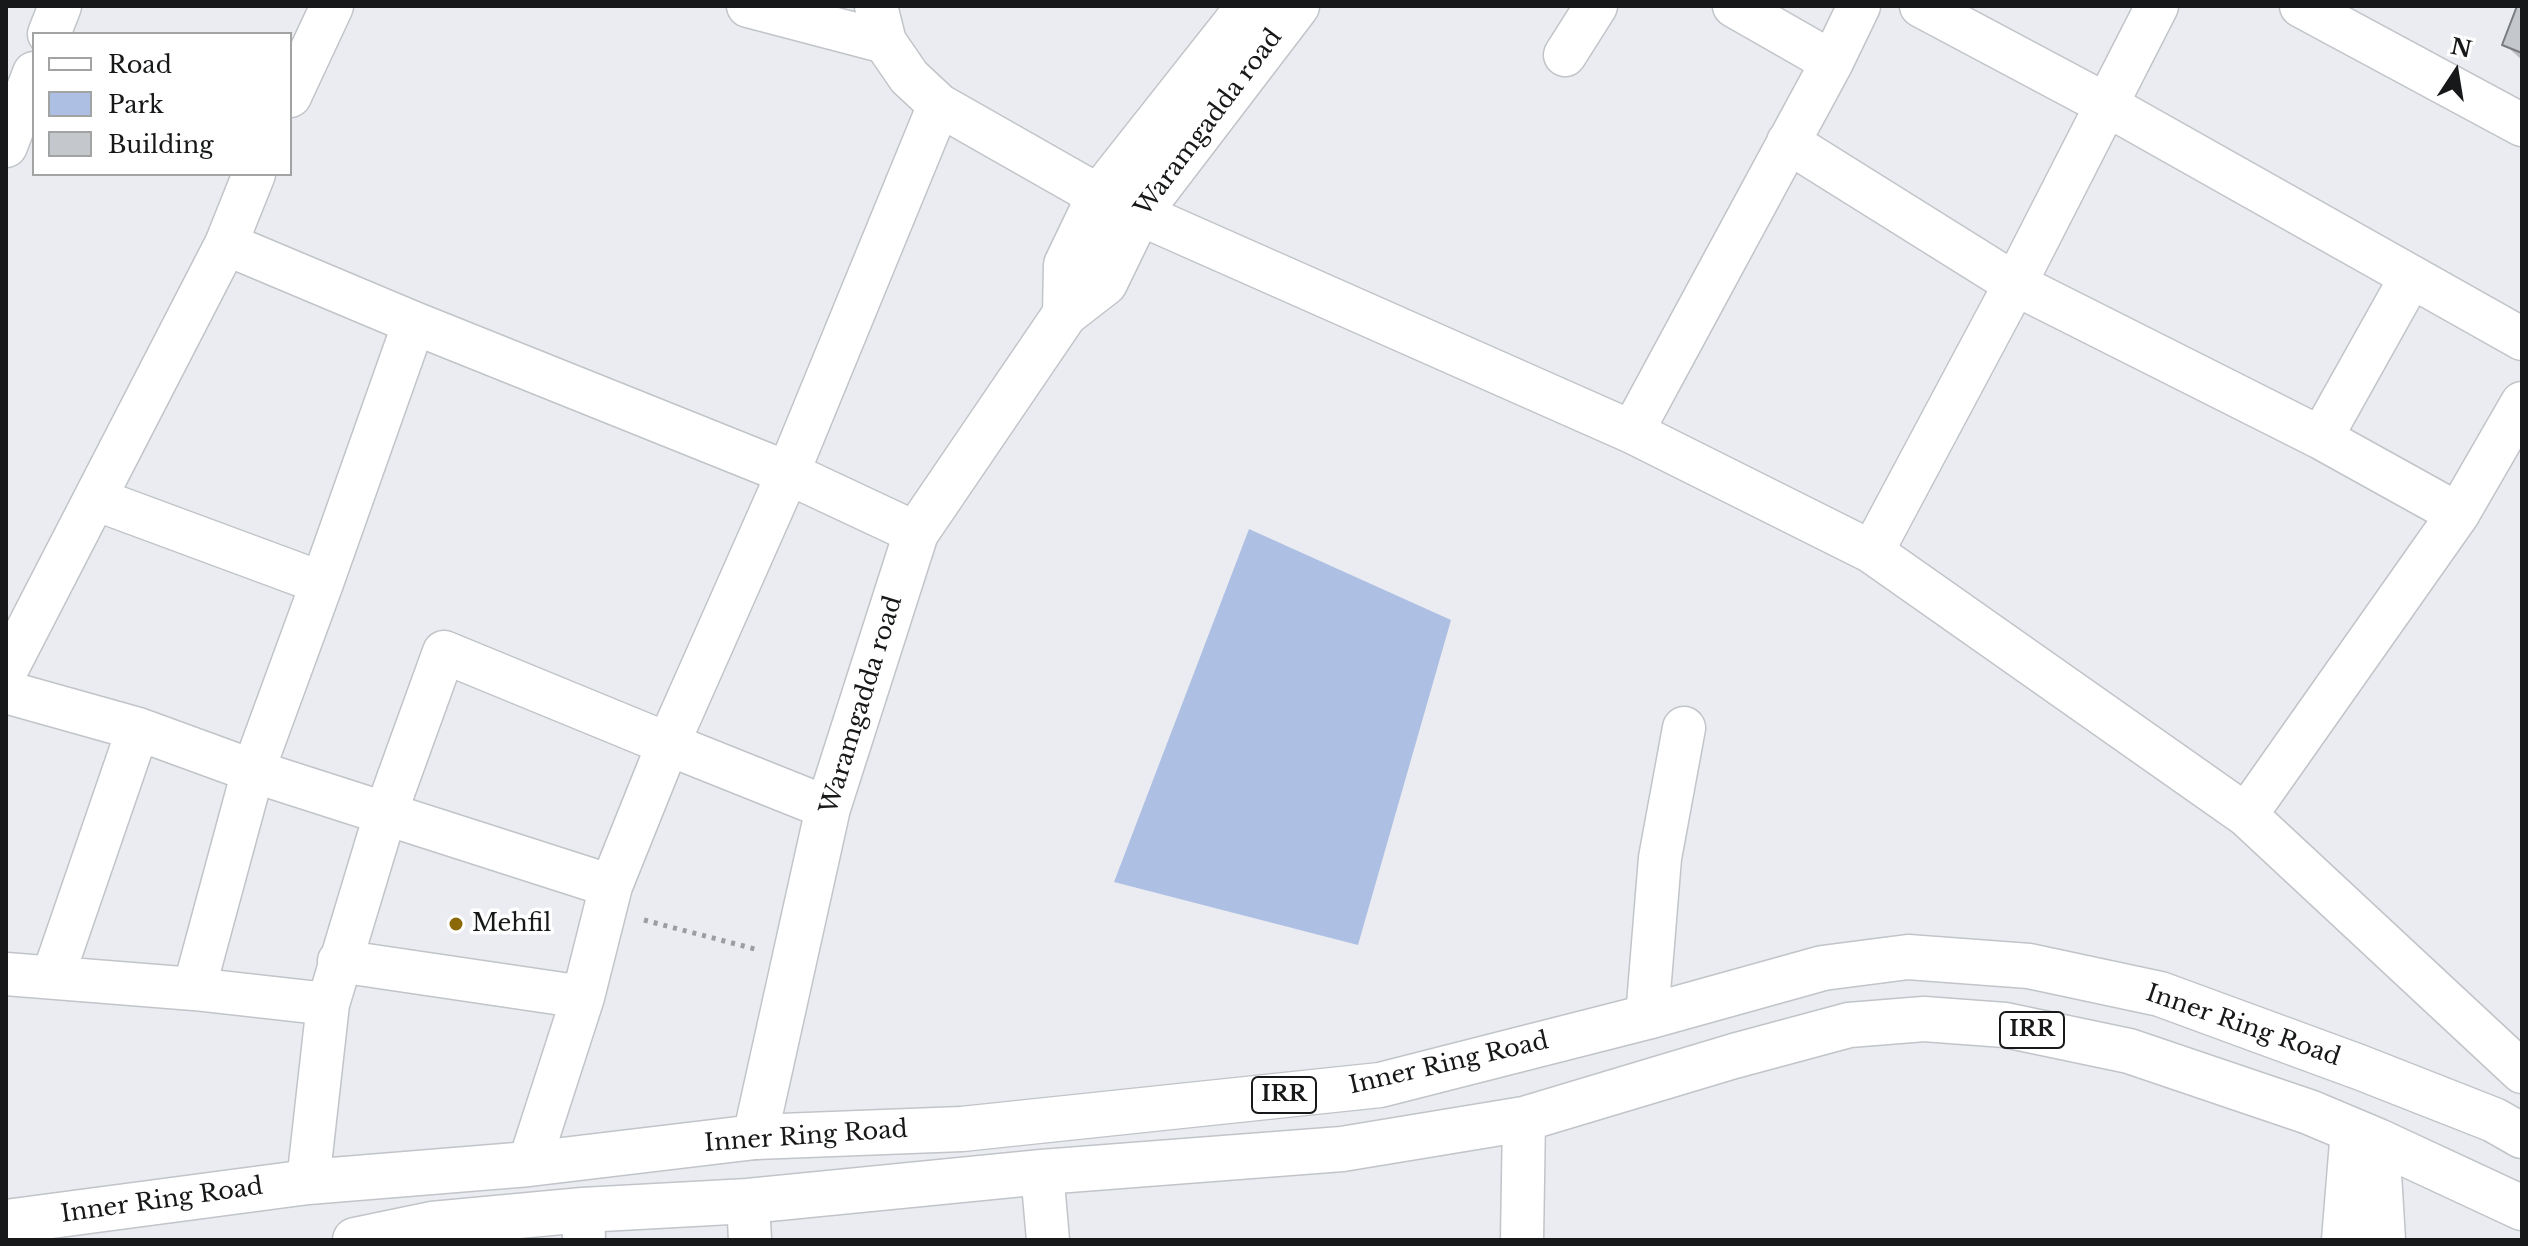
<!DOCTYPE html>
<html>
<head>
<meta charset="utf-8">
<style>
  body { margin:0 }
  #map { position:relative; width:2528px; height:1246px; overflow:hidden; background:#eaecf1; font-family:"Libre Baskerville",serif }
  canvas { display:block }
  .frame { position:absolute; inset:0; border:8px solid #171819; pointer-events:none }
  .legend { position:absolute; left:32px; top:32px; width:260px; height:144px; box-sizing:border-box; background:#fff; border:2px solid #a2a3a3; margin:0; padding:10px 14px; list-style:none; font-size:24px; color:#171819 }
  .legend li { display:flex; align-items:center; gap:16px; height:40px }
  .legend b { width:40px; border:2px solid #a2a3a3 }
  .north { position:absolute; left:2416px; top:32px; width:80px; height:80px; -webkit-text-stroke:6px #fff; paint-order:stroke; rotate:12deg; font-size:22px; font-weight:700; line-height:32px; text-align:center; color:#171819 }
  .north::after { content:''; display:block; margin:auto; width:28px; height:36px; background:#171819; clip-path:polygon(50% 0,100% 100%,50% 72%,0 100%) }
</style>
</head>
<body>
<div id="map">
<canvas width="2528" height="1246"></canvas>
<div class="frame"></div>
<ul class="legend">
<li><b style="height:10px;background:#fff"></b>Road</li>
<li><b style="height:22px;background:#adbfe3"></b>Park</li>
<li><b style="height:22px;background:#c4c7cb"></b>Building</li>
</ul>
<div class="north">N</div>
</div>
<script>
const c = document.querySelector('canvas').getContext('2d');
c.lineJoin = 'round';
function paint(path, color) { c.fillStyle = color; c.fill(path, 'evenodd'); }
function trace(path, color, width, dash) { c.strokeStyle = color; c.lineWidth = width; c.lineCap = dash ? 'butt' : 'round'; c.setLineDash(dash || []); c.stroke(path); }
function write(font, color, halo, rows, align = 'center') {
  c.font = font + ' "Libre Baskerville",serif'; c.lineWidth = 7; c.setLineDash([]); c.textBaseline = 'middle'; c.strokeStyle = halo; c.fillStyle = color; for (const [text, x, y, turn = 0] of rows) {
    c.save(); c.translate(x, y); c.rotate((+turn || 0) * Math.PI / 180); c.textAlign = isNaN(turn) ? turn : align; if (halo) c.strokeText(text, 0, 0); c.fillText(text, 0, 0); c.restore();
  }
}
const green = new Path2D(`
  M1249,529L1451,620L1358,945L1114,882Z`);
const shadow = new Path2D(`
  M2519,6H2522V60L2505,45Z`);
const building = new Path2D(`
  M2517,6H2522V53L2502,45Z`);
const path = new Path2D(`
  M644,920L755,949`);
const street = new Path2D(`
  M748,6L885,42
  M876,6L885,42L909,77L939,105L1099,196L1632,432L1872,552L2246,815L2522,1072
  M1734,6L1832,62
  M1921,6L2105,104L2522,339
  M2301,6L2522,125
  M49,34L60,6
  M1565,55L1596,6
  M290,96L332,6
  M1788,142L2015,284L2321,438L2458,514
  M6,146L34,73
  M226,244L414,323L788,473L916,533
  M1632,432L1832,62L1859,6
  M2321,438L2411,277
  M95,499L322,583L253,771L194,989
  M1872,552L2015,284L2157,6
  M322,583L414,323
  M6,671L226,244L254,174
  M6,692L138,729L253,771L611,886
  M2246,815L2458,514L2522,403
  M339,961L583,997
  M6,974L194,989L328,1004
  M53,976L138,729
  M1647,1017L1660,858L1684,728
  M2378,1141L2384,1240
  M529,1164L583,997L611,886L668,744L828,808
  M1042,1172L1048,1240
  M308,1182L328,1004L385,815L444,652L668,744L788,473L939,105
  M748,1201L750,1240
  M583,1210L584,1240
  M1522,1240L1524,1119
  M2343,1240L2352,1130`);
const secondary = new Path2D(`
  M1065,314L1066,265L1099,196L1249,6
  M755,1137L828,808L916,533L1065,314L1105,283L1139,213L1297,6`);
const highway = new Path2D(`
  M6,1222L308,1182L529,1164L755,1137L962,1129L1380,1085L1647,1017L1823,968L1908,957L2029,966L2160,994L2359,1067L2494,1120L2522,1136
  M355,1240L432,1224L583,1210L748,1201L1042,1172L1342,1149L1524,1119L1734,1056L1849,1025L1924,1019L2005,1025L2129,1051L2309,1112L2378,1141L2522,1208`);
const markers = [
  [456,924,8,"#8b6808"]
];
const shields = [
  [2032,1030,64],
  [1284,1095,64]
];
const shieldNames = [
  ["IRR",2032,1030],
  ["IRR",1284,1095]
];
const streetNames = [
  ["Waramgadda road",1209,123,-53],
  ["Waramgadda road",862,705,-73],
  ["Inner Ring Road",2243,1026,19],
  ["Inner Ring Road",1449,1064,-13],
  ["Inner Ring Road",806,1137,-4],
  ["Inner Ring Road",162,1201,-8]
];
const poiNames = [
  ["Mehfil",472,924]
];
paint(green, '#adbfe3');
paint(shadow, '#0003');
paint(building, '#c4c7cb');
trace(building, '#797b7f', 2);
trace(street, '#c1c4c8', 45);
trace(secondary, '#c1c4c8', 47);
trace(highway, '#c1c4c8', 47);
trace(path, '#9c9da1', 5, [4, 6]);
trace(street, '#fff', 42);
trace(secondary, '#fff', 44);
trace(highway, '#fff', 44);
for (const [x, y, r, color] of markers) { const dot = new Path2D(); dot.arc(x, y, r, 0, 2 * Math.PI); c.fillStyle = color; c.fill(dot); trace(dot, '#fff', 3); }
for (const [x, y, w] of shields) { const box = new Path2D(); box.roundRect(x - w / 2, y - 18, w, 36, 6); c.fillStyle = '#fff'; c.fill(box); trace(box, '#171819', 2); }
write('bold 22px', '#171819', null, shieldNames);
write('24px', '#171819', '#fff', streetNames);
write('24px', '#171819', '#fff', poiNames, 'left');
</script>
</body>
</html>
